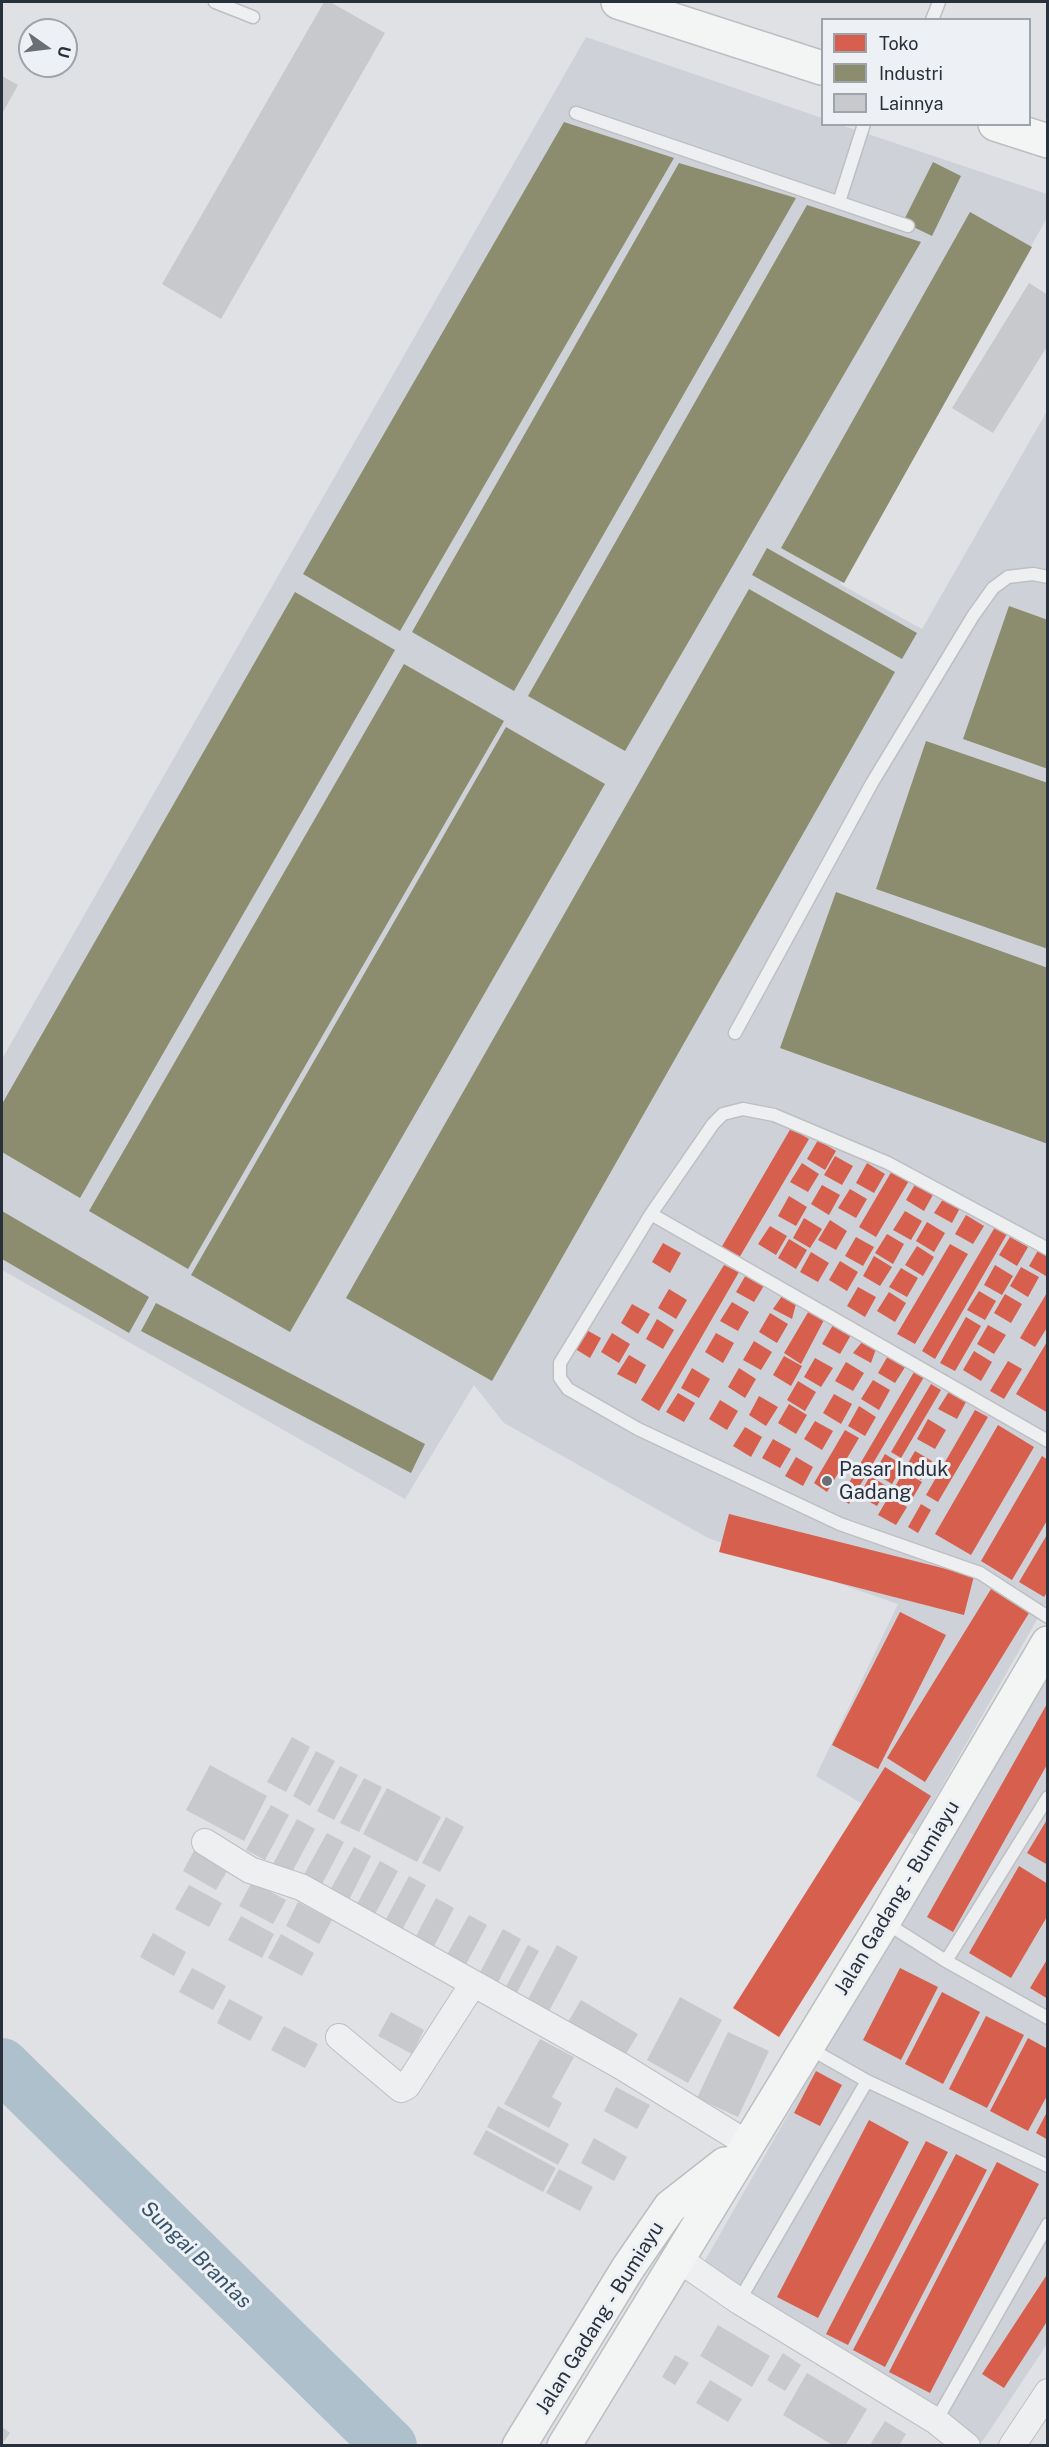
<!DOCTYPE html>
<html>
<head>
<meta charset="utf-8">
<style>
  body { margin:0 }
  #map { position:relative; width:1049px; height:2447px; overflow:hidden; background:#dfe1e4; font-family:"Public Sans",sans-serif }
  canvas { display:block }
  .frame { position:absolute; inset:0; border:3px solid #28313b; pointer-events:none }
  .legend { position:absolute; left:821px; top:18px; width:210px; height:108px; box-sizing:border-box; background:#edf0f4; border:2px solid #9ea4aa; margin:0; padding:8px 10px; list-style:none; font-size:18px; color:#28313b }
  .legend li { display:flex; align-items:center; gap:12px; height:30px }
  .legend b { width:30px; border:2px solid #9ea4aa }
  .north { position:absolute; left:18px; top:18px; width:60px; height:60px; box-sizing:border-box; background:#edf0f4; border:2px solid #9ea4aa; border-radius:50%; rotate:104deg; font-size:16px; font-weight:700; line-height:24px; text-align:center; color:#28313b }
  .north::after { content:''; display:block; margin:auto; width:21px; height:27px; background:#686f76; clip-path:polygon(50% 0,100% 100%,50% 72%,0 100%) }
</style>
</head>
<body>
<div id="map">
<canvas width="1049" height="2447"></canvas>
<div class="frame"></div>
<ul class="legend">
<li><b style="height:16px;background:#d6604d"></b>Toko</li>
<li><b style="height:16px;background:#8c8c6e"></b>Industri</li>
<li><b style="height:16px;background:#c7c9cc"></b>Lainnya</li>
</ul>
<div class="north">U</div>
</div>
<script>
const c = document.querySelector('canvas').getContext('2d');
c.lineJoin = 'round';
function paint(path, color) { c.fillStyle = color; c.fill(path, 'evenodd'); }
function trace(path, color, width, dash) { c.strokeStyle = color; c.lineWidth = width; c.lineCap = dash ? 'butt' : 'round'; c.setLineDash(dash || []); c.stroke(path); }
function write(font, color, halo, rows, align = 'center') {
  c.font = font + ' "Public Sans",sans-serif'; c.lineWidth = 6; c.setLineDash([]); c.textBaseline = 'middle'; c.strokeStyle = halo; c.fillStyle = color; for (const [text, x, y, turn = 0] of rows) {
    c.save(); c.translate(x, y); c.rotate((+turn || 0) * Math.PI / 180); c.textAlign = isNaN(turn) ? turn : align; if (halo) c.strokeText(text, 0, 0); c.fillText(text, 0, 0); c.restore();
  }
}
const built = new Path2D(`
  M586,37L822,118V124L841,125L1047,194V218L840,584L922,629L1047,411V1602L914,1835L816,1776L898,1604L708,1538L504,1423L474,1385L405,1499L2,1270V1059Z
  M1047,1660V2344L982,2442L703,2264Z`);
const shops = new Path2D(`
  M791,1128L809,1139L739,1258L721,1248Z
  M818,1140L836,1151L825,1170L807,1159Z
  M835,1156L853,1166L842,1185L824,1175Z
  M802,1163L819,1174L808,1192L790,1182Z
  M867,1163L885,1174L874,1193L856,1183Z
  M893,1169L910,1179L876,1237L859,1227Z
  M917,1181L935,1191L924,1211L906,1200Z
  M822,1185L840,1195L829,1215L811,1204Z
  M850,1189L867,1199L856,1218L838,1208Z
  M789,1196L807,1207L796,1226L778,1216Z
  M945,1196L961,1206L952,1223L934,1213Z
  M905,1211L922,1221L911,1240L893,1230Z
  M966,1215L984,1226L973,1244L955,1234Z
  M804,1218L822,1229L810,1248L793,1238Z
  M830,1220L847,1231L836,1250L818,1240Z
  M927,1222L945,1233L934,1252L916,1241Z
  M770,1226L787,1236L776,1255L758,1244Z
  M995,1227L1007,1234L935,1359L922,1351Z
  M887,1234L904,1244L893,1264L875,1253Z
  M856,1237L874,1247L863,1266L845,1256Z
  M1010,1237L1028,1247L1017,1266L999,1255Z
  M789,1239L807,1250L796,1269L778,1258Z
  M663,1243L681,1253L670,1273L652,1262Z
  M950,1244L968,1254L915,1344L897,1334Z
  M917,1246L934,1257L923,1276L905,1265Z
  M1040,1247L1048,1251L1046,1276L1029,1266Z
  M811,1252L829,1263L818,1282L800,1272Z
  M874,1256L892,1267L880,1286L863,1276Z
  M840,1261L858,1272L847,1291L829,1280Z
  M724,1265L739,1272L659,1411L641,1400Z
  M995,1265L1013,1276L1002,1295L984,1285Z
  M1021,1267L1039,1277L1028,1297L1010,1286Z
  M901,1268L918,1278L907,1297L889,1287Z
  M747,1273L765,1284L754,1302L736,1292Z
  M858,1287L876,1297L865,1317L847,1306Z
  M669,1289L687,1300L676,1319L658,1308Z
  M979,1291L996,1301L985,1320L967,1310Z
  M1048,1291V1326L1035,1347L1020,1338Z
  M889,1292L906,1303L895,1322L877,1311Z
  M1005,1294L1022,1304L1011,1323L994,1313Z
  M782,1296L796,1304L792,1319L773,1309Z
  M732,1302L749,1312L738,1331L720,1321Z
  M632,1304L650,1314L638,1334L621,1323Z
  M810,1309L824,1320L801,1364L784,1353Z
  M770,1313L788,1324L777,1343L759,1332Z
  M966,1317L981,1326L955,1371L940,1363Z
  M657,1319L674,1330L663,1349L646,1339Z
  M833,1325L851,1335L840,1354L822,1344Z
  M988,1325L1006,1335L994,1354L977,1344Z
  M583,1328L601,1338L590,1358L572,1347Z
  M612,1333L630,1344L619,1363L601,1352Z
  M716,1333L734,1343L723,1363L705,1352Z
  M1048,1340V1413L1016,1394Z
  M754,1341L772,1352L761,1370L743,1360Z
  M862,1342L876,1349L871,1363L853,1353Z
  M974,1351L992,1362L981,1381L963,1370Z
  M889,1354L907,1364L895,1383L878,1373Z
  M629,1355L646,1365L636,1384L617,1374Z
  M784,1356L802,1366L791,1386L773,1375Z
  M815,1358L833,1368L821,1387L804,1377Z
  M1008,1361L1022,1369L1004,1399L990,1391Z
  M846,1362L864,1373L853,1391L835,1381Z
  M692,1368L710,1379L699,1398L681,1388Z
  M739,1368L756,1379L745,1398L728,1387Z
  M914,1372L924,1377L849,1504L840,1498Z
  M873,1380L890,1390L879,1410L861,1399Z
  M798,1381L816,1392L805,1411L787,1400Z
  M931,1384L941,1390L901,1458L891,1452Z
  M950,1390L967,1400L957,1419L938,1409Z
  M678,1393L695,1403L684,1422L666,1412Z
  M834,1394L852,1404L841,1424L823,1413Z
  M759,1396L778,1407L766,1426L749,1415Z
  M720,1400L738,1411L727,1430L709,1419Z
  M789,1404L807,1415L796,1434L778,1423Z
  M859,1406L876,1417L865,1436L848,1426Z
  M975,1410L988,1417L938,1502L926,1495Z
  M928,1419L946,1430L935,1449L917,1439Z
  M815,1421L833,1431L822,1450L804,1439Z
  M998,1425L1034,1447L971,1555L935,1534Z
  M745,1427L762,1437L751,1457L733,1446Z
  M845,1430L859,1438L827,1492L814,1483Z
  M773,1439L791,1449L780,1468L762,1458Z
  M915,1451L932,1461L921,1480L904,1470Z
  M885,1454L903,1465L892,1484L874,1473Z
  M1042,1456L1048,1460V1519L1012,1580L981,1561Z
  M796,1457L813,1467L803,1486L785,1476Z
  M904,1471L922,1482L911,1501L893,1490Z
  M870,1476L888,1487L877,1506L859,1496Z
  M889,1496L907,1507L896,1525L878,1515Z
  M921,1504L931,1510L918,1533L908,1527Z
  M729,1514L974,1576L964,1615L719,1552Z
  M1048,1533V1591L1044,1597L1019,1582Z
  M991,1589L1029,1613L925,1782L887,1758Z
  M900,1612L946,1635L878,1769L832,1745Z
  M1048,1702V1763L953,1932L927,1917Z
  M885,1767L931,1796L779,2037L733,2008Z
  M1048,1818V1865L1027,1853Z
  M1019,1866L1048,1884V1915L1011,1978L969,1953Z
  M1048,1958V1999L1030,1988Z
  M900,1968L938,1987L901,2060L863,2040Z
  M942,1992L980,2012L943,2084L905,2064Z
  M986,2016L1024,2035L987,2108L949,2089Z
  M1028,2038L1048,2049V2094L1028,2131L990,2111Z
  M816,2071L842,2085L820,2126L794,2113Z
  M1048,2110V2140L1036,2133Z
  M869,2120L909,2142L818,2318L777,2297Z
  M926,2141L948,2152L848,2345L826,2334Z
  M956,2154L987,2170L885,2367L853,2350Z
  M997,2162L1039,2184L930,2393L889,2372Z
  M1048,2273V2320L1004,2388L982,2374Z`);
const industry = new Path2D(`
  M564,122L674,158L400,631L303,574Z
  M933,162L961,176L932,236L903,222Z
  M679,163L796,198L514,691L412,632Z
  M807,205L921,242L625,751L528,696Z
  M970,212L1032,247L844,583L781,548Z
  M767,548L917,633L902,659L752,575Z
  M749,589L895,672L492,1381L346,1298Z
  M295,592L395,650L80,1198L2,1152V1104Z
  M1009,606L1048,620V769L963,739Z
  M404,664L504,721L188,1269L89,1211Z
  M506,727L605,784L290,1332L191,1275Z
  M926,741L1048,783V949L876,889Z
  M836,892L1048,968V1144L780,1048Z
  M2,1211L149,1297L129,1333L2,1259Z
  M156,1303L425,1444L411,1473L141,1331Z`);
const river = new Path2D(`
  M2,2065L390,2446`);
const building = new Path2D(`
  M324,2H330L385,33L221,319L162,284Z
  M2,76L18,85L2,114Z
  M1029,283L1048,295V345L993,433L952,408Z
  M292,1737L310,1747L286,1792L267,1782Z
  M316,1751L335,1761L310,1806L293,1796Z
  M210,1765L267,1796L244,1841L186,1810Z
  M340,1766L358,1775L334,1820L317,1811Z
  M364,1778L382,1787L359,1832L340,1823Z
  M387,1788L441,1817L417,1862L363,1834Z
  M271,1805L289,1815L265,1860L246,1850Z
  M446,1817L464,1827L440,1872L422,1863Z
  M297,1819L315,1829L291,1874L273,1864Z
  M327,1833L344,1842L320,1888L302,1878Z
  M196,1847L230,1866L216,1890L183,1871Z
  M354,1847L371,1856L348,1902L329,1892Z
  M380,1861L398,1871L374,1916L356,1906Z
  M409,1876L426,1885L402,1930L385,1921Z
  M252,1882L286,1900L273,1924L239,1906Z
  M189,1885L222,1903L209,1927L175,1909Z
  M436,1898L454,1908L430,1954L412,1944Z
  M298,1902L332,1920L319,1944L286,1926Z
  M469,1915L487,1925L463,1970L444,1960Z
  M241,1916L274,1934L262,1958L228,1940Z
  M503,1929L521,1939L497,1984L479,1974Z
  M153,1933L186,1952L174,1976L140,1957Z
  M281,1934L314,1953L302,1976L268,1958Z
  M528,1945L539,1951L513,2000L502,1994Z
  M557,1945L578,1957L548,2013L527,2001Z
  M192,1968L226,1986L213,2010L179,1992Z
  M680,1997L722,2020L688,2083L647,2060Z
  M229,1999L263,2017L250,2041L217,2023Z
  M581,2000L638,2034L624,2057L568,2022Z
  M391,2012L424,2030L412,2054L378,2036Z
  M284,2026L318,2044L305,2068L271,2050Z
  M728,2032L769,2051L738,2117L697,2098Z
  M540,2039L574,2057L552,2097L562,2103L549,2128L504,2104Z
  M616,2087L650,2105L637,2129L604,2111Z
  M498,2106L569,2144L558,2165L487,2127Z
  M486,2130L556,2168L543,2192L473,2154Z
  M594,2138L627,2157L614,2181L581,2163Z
  M559,2169L593,2187L580,2211L546,2193Z
  M718,2325L770,2356L752,2387L700,2356Z
  M783,2353L801,2365L785,2391L767,2380Z
  M675,2355L689,2363L675,2385L662,2377Z
  M807,2373L867,2409L845,2446H834L783,2415Z
  M710,2380L742,2399L728,2422L696,2403Z
  M885,2421L906,2434L899,2446H875L871,2443Z
  M2,2427L10,2433L2,2444Z`);
const lane = new Path2D(`
  M215,2L253,17
  M932,20L939,2
  M576,113L908,226
  M839,202L864,124
  M735,1033L872,783L973,616L993,588L1008,577L1033,574L1048,577
  M651,1214L560,1363V1378L568,1389L638,1429L840,1524L980,1573L1048,1617
  M1048,1249L888,1163L774,1115L743,1109L723,1114L713,1124L651,1214L1048,1441
  M886,1923L946,1961L1048,2018
  M946,1961L1048,1797
  M807,2047L867,2081L1048,2166
  M739,2301L867,2081
  M936,2421L1048,2224`);
const street = new Path2D(`
  M205,1842L250,1870L301,1887L621,2066L748,2144
  M339,2037L401,2089L407,2086L473,1984
  M677,2258L739,2301L936,2421L967,2446
  M1012,2446L1048,2392`);
const primary = new Path2D(`
  M618,2L822,68
  M995,124L1048,141
  M519,2446L628,2268L670,2207L725,2164
  M564,2446L884,1921L1048,1643`);
const markers = [
  [827,1481,6,"#686f76"]
];
const poiNames = [
  ["Pasar Induk",839,1470],
  ["Gadang",839,1493]
];
const streetNames = [
  ["Jalan Gadang - Bumiayu",897,1898,-59],
  ["Jalan Gadang - Bumiayu",600,2318,-58]
];
const waterNames = [
  ["Sungai Brantas",196,2255,44]
];
paint(built, '#ced1d7');
paint(shops, '#d6604d');
paint(industry, '#8c8c6e');
trace(river, '#afc0cd', 54);
paint(building, '#c7c9cc');
trace(lane, '#bdbfc2', 15);
trace(street, '#bdbfc2', 28);
trace(primary, '#bcbec1', 36);
trace(lane, '#eeeff1', 12);
trace(street, '#eeeff1', 26);
trace(primary, '#f3f4f4', 33);
for (const [x, y, r, color] of markers) { const dot = new Path2D(); dot.arc(x, y, r, 0, 2 * Math.PI); c.fillStyle = color; c.fill(dot); trace(dot, '#edf0f4', 2); }
write('20px', '#28313b', '#edf0f4', poiNames, 'left');
write('20px', '#28313b', '#edf0f4', streetNames);
write('italic 21px', '#36536b', '#edf0f4', waterNames);
</script>
</body>
</html>
